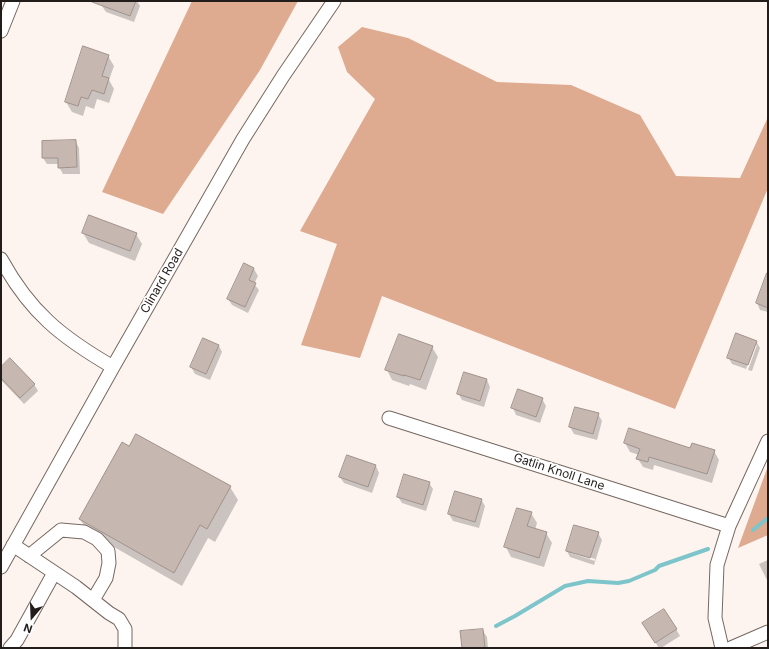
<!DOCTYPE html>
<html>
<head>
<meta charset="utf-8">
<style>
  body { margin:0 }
  #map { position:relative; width:769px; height:649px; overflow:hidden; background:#fef4ef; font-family:Inter,sans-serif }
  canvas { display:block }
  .frame { position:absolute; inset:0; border:2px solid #221d1a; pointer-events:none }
  .north { position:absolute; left:12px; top:597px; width:40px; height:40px; -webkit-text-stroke:3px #fff; paint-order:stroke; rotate:199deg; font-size:11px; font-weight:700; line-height:16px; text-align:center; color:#221d1a }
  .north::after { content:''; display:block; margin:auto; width:14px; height:18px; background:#221d1a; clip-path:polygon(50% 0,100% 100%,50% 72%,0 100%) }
</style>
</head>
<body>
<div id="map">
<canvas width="769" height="649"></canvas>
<div class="frame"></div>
<div class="north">N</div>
</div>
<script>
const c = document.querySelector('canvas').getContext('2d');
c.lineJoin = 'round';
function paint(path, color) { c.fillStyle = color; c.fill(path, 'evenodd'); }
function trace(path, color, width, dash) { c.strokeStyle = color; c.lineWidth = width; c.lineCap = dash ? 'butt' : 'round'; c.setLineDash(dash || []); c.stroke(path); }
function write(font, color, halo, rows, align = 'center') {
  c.font = font + ' Inter,sans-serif'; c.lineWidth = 3.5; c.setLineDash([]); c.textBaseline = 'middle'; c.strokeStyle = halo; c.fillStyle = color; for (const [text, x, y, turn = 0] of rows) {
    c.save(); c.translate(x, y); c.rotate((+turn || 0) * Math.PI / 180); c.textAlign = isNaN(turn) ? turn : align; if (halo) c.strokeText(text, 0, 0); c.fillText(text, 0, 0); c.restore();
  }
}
const forest = new Path2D(`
  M192,1H298L260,70L163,214L102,192Z
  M362,27L408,38L497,82L571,85L640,115L676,176L740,178L768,117V188L675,409L382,296L360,358L301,345L337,244L300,231L375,99L347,72L338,47Z
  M768,466V535L738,548Z`);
const shadow = new Path2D(`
  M104,1H137L140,6L134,22L106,12L102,6Z
  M108,56L114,66L109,80L114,89L109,103L97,99L94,109L86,106L83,116L72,112L66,102Z
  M76,142L79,148L80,174H63L59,167V164H47L43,158Z
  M83,233L136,234L142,244L135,261L89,243Z
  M244,265L254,269L258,276L254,284L259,290L248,313L232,305L228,299Z
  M768,279V312L760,310L757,303Z
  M756,341L760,348L752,371L748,370L757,345H755L746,369L732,364L728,357Z
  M219,346L222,352L210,380L195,374L191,367Z
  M432,347L438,357L426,390L410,384L409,386L392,380L387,370Z
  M1,368L34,384L38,391L24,404L1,380Z
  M487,380L490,387L484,407L462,400L458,393Z
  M542,399L546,406L540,423L516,415L513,408Z
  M598,414L602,421L597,440L574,434L570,427Z
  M625,443L714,451L719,460L712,483L654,465L653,470L643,467L638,459L639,455L630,452Z
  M376,466L379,473L372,493L344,483L340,477Z
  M429,483L433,489L426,511L402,503L398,497Z
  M230,487L238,500L215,542L208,538L182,586L88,532L80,519Z
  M481,499L485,506L479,528L453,521L449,514Z
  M531,513L537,523L535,530L546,533L552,543L544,567L511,557L506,547Z
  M598,533L602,540L594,565L570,557L567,551ZM571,551L595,559V561L571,553Z
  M768,560V582L759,564Z
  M676,629L680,636L661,648H659L647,630Z
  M483,631L487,637L488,648H463Z`);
const stream = new Path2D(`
  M753,530L768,518
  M496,626L515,616L565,586L588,581L618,583L629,581L655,570L659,566L708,549`);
const building = new Path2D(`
  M92,1H136L130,16L92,2Z
  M83,46L109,55L102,76L109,78L104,94L92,90L88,99L81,97L78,106L65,102Z
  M76,140L77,167L58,168V158H42V141Z
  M89,215L137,233L130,251L82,233Z
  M244,263L254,268L249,280L256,283L245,307L227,299Z
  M767,273H768V308L756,303Z
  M736,333L757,341L748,365L727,358Z
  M399,334L433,346L420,380L404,375V376L385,370Z
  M203,338L219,345L206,374L190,367Z
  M10,358L35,384L20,398L1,378V367Z
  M464,372L487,379L480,401L457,394Z
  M518,389L543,398L536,417L511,408Z
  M575,407L599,413L593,434L569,427Z
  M629,428L690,448L692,443L715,450L707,474L649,457L648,462L636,459L640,449L624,443Z
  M136,434L231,486L207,529L200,525L174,573L79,519L122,442L129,446Z
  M347,455L376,465L368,487L339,477Z
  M404,474L430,482L423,505L397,497Z
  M455,491L482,499L475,522L448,514Z
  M517,508L532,512L527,526L547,532L539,558L504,547Z
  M574,525L599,532L590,558L566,551Z
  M664,609L677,629L655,643L642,623Z
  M483,629L485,648H462L460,631Z`);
const minor = new Path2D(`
  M1,31L13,1
  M1,259C30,312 61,337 113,367
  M389,418L729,526
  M13,545L76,587L109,613L119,619L125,629V648
  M29,556L61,530L84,532L97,539L108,551L109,563L106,578L93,600
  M1,567L113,367L243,139L283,76L334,1
  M10,648L17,640L54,573
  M722,648L715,618L717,565L729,526L768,441
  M731,648L768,632`);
const streetNames = [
  ["Clinard Road",162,281,-60],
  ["Gatlin Knoll Lane",559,472,18]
];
paint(forest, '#deaa90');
paint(shadow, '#0003');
trace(stream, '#7dc5cb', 4);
paint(building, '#c6b7b0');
trace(building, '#a0928b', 1);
trace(minor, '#756861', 15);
trace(minor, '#fff', 13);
write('12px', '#221d1a', '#fff', streetNames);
</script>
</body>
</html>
